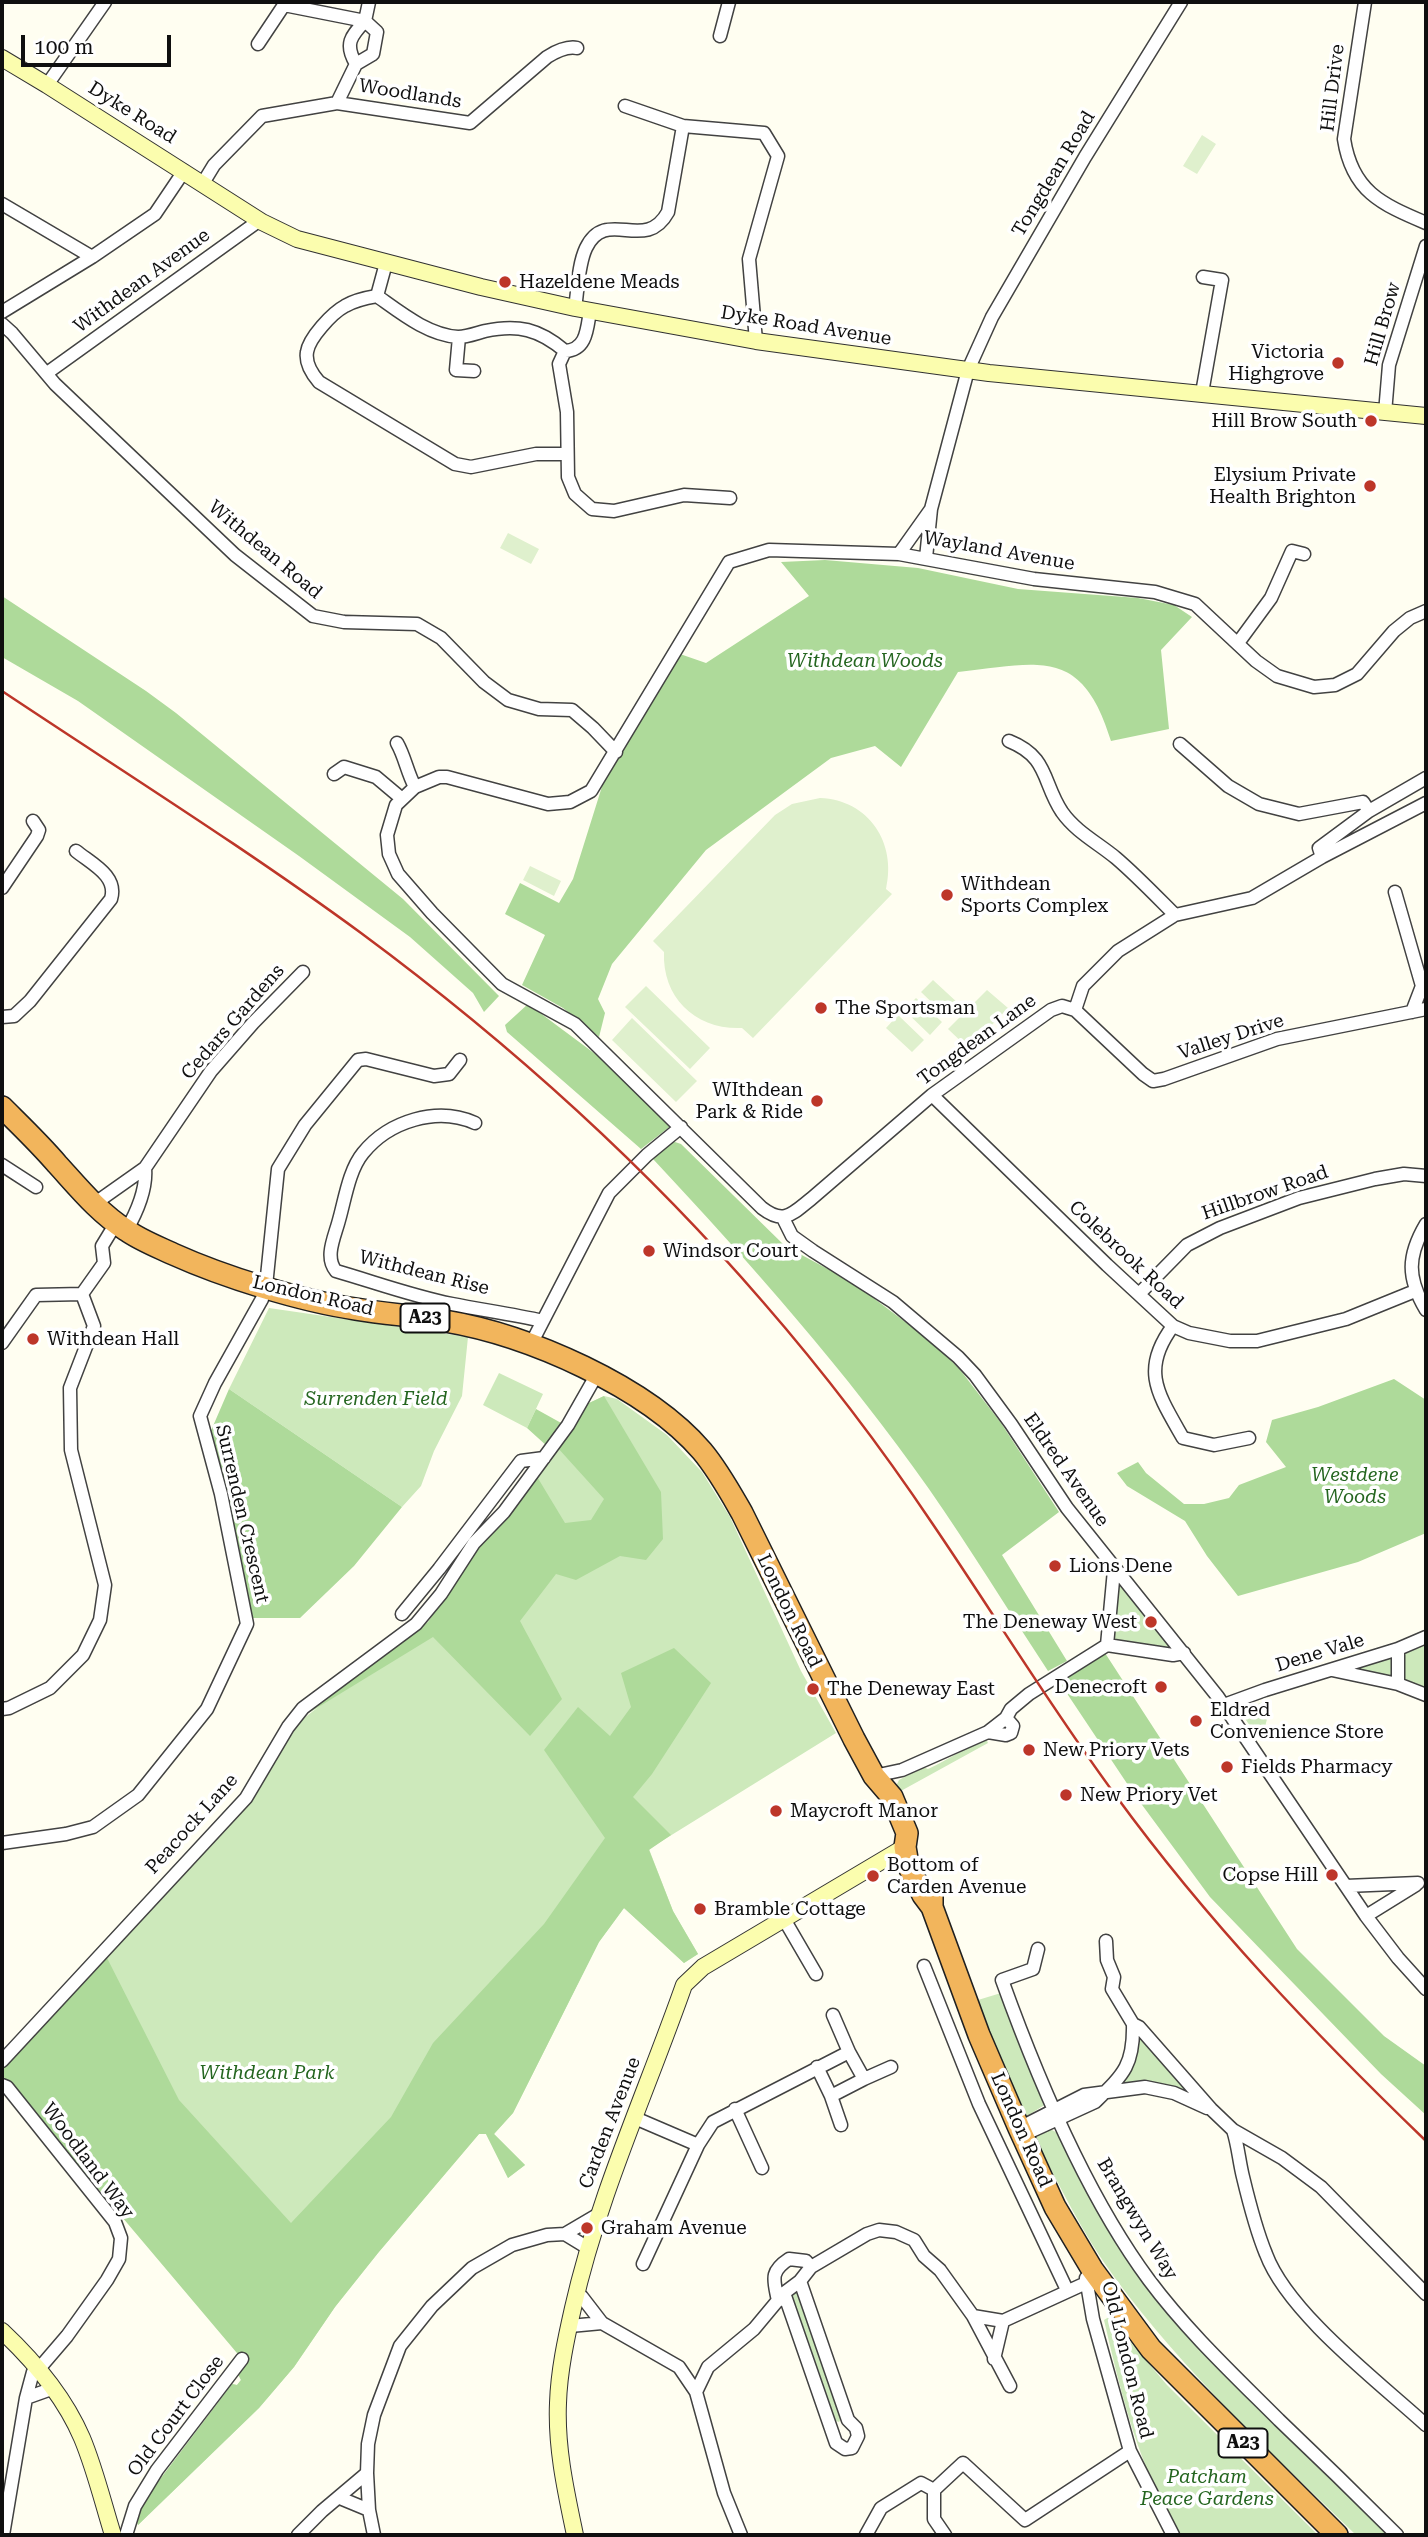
<!DOCTYPE html>
<html>
<head>
<meta charset="utf-8">
<style>
  body { margin:0 }
  #map { position:relative; width:1428px; height:2537px; overflow:hidden; background:#fffef1; font-family:"Roboto Serif",serif }
  canvas { display:block }
  .frame { position:absolute; inset:0; border:4px solid #0f0f0f; pointer-events:none }
  .scale { position:absolute; left:21px; top:35px; width:150px; height:32px; box-sizing:border-box; border:4px solid #0f0f0f; border-top:0; padding-left:9px; font-size:21px; line-height:24px; white-space:nowrap; color:#0f0f0f; -webkit-text-stroke:5px #fff; paint-order:stroke }
</style>
</head>
<body>
<div id="map">
<canvas width="1428" height="2537"></canvas>
<div class="frame"></div>
<div class="scale">100 m</div>
</div>
<script>
const c = document.querySelector('canvas').getContext('2d');
c.lineJoin = 'round';
function paint(path, color) { c.fillStyle = color; c.fill(path, 'evenodd'); }
function trace(path, color, width, dash) { c.strokeStyle = color; c.lineWidth = width; c.lineCap = dash ? 'butt' : 'round'; c.setLineDash(dash || []); c.stroke(path); }
function write(font, color, halo, rows, align = 'center') {
  c.font = font + ' "Roboto Serif",serif'; c.lineWidth = 7; c.setLineDash([]); c.textBaseline = 'middle'; c.strokeStyle = halo; c.fillStyle = color; for (const [text, x, y, turn = 0] of rows) {
    c.save(); c.translate(x, y); c.rotate((+turn || 0) * Math.PI / 180); c.textAlign = isNaN(turn) ? turn : align; if (halo) c.strokeText(text, 0, 0); c.fillText(text, 0, 0); c.restore();
  }
}
const green = new Path2D(`
  M269,1308L468,1337L462,1396L434,1451L421,1486L402,1507L229,1389Z
  M499,1373L543,1394L527,1428L483,1405Z
  M604,1396L617,1399L667,1435L702,1472L730,1517L801,1671L836,1733L649,1849L673,1911L698,1954L684,1963L624,1908L599,1942L513,2113L494,2134L525,2165L508,2178L486,2134H479L378,2253L335,2307L294,2367L259,2408L138,2525L136,2522L232,2384L237,2385L241,2380L238,2374L246,2363L73,1988L239,1812L290,1729L428,1622L480,1544L587,1404Z
  M1121,1586L1170,1646L1169,1648L1113,1639L1117,1590Z
  M1426,1644V1690L1349,1669Z
  M1265,1701C1270,1713 1267,1728 1258,1738L1242,1714L1244,1710Z
  M986,1739L988,1743L899,1792L896,1786L899,1780L923,1767L928,1769C948,1760 964,1748 986,1739Z
  M1001,1993L1046,2104L1027,2116L1002,2063L978,2000Z
  M1139,2036L1188,2091C1163,2084 1144,2083 1118,2086Z
  M1052,2130L1059,2134L1153,2294L1389,2535H1356C1272,2453 1185,2373 1115,2278C1083,2235 1060,2186 1035,2139L1042,2131Z
  M795,2291L798,2292L841,2419L839,2422L833,2420L790,2297L791,2293Z
  M1109,2317L1167,2385L1318,2535H1181C1139,2471 1121,2393 1104,2320Z`);
const forest = new Path2D(`
  M825,560L918,568L1018,589L1138,598L1174,605L1192,617L1161,650L1169,729L1111,741C1082,646 1040,663 958,672L901,767L875,746L831,758L706,850L612,964L598,999L605,1013L599,1037L563,1008L522,985L545,935L505,914L520,883L559,903L573,879L605,777L680,654L706,663L809,596L781,562Z
  M2,596L146,691L176,713L403,899L499,996L484,1012L473,993L410,937L299,856L78,701L2,657Z
  M528,1004L598,1056L672,1125L641,1149L507,1032L505,1025Z
  M675,1142L681,1144L785,1246L852,1282L936,1345L961,1371L1001,1423L1059,1512L1002,1555L1067,1661L1048,1671C1008,1610 970,1548 929,1489C846,1371 751,1264 653,1159L669,1143Z
  M1394,1379L1426,1400V1533L1358,1562L1238,1596L1207,1556L1185,1521L1127,1486L1117,1473L1138,1462L1146,1473L1184,1504H1204L1229,1498L1239,1485L1286,1467L1266,1442L1272,1420L1318,1407Z
  M229,1389L402,1507L354,1566L300,1618H247L210,1433Z
  M604,1396L661,1492L663,1539L646,1560L620,1556L576,1580L556,1574L520,1621L562,1699L530,1736L433,1637L307,1714L428,1622L480,1544L536,1475L565,1523L591,1520L604,1499L557,1447L587,1404Z
  M536,1409L563,1424L548,1447L527,1428Z
  M674,1648L711,1683L652,1774L633,1797L671,1835L649,1850L673,1911L698,1954L684,1963L624,1908L599,1942L513,2113L494,2134L525,2165L508,2178L486,2134H479L378,2253L335,2307L294,2367L259,2408L138,2525V2517L145,2499L232,2384L237,2385L241,2380L238,2374L242,2359L2,2075V2064L105,1954L179,2100L291,2223L391,2117L433,2043L544,1924L605,1838L544,1750L578,1707L610,1736L631,1707L621,1673Z
  M1105,1653L1297,1949L1384,2036L1426,2066V2115L1381,2074L1210,1897L1134,1794L1060,1683Z`);
const pitch = new Path2D(`
  M1202,135L1216,144L1197,174L1183,166Z
  M508,533L539,549L531,564L500,548Z
  M820,798C869,800 897,843 886,889L892,894L753,1038L742,1028C696,1030 662,998 664,952L653,941L775,815L792,804Z
  M530,866L561,881L554,896L523,880Z
  M933,980L959,1004L947,1017L921,992Z
  M646,986L710,1048L690,1069L625,1007Z
  M987,990L1008,1008L969,1049L948,1029Z
  M916,998L942,1022L930,1035L904,1010Z
  M898,1015L924,1040L912,1052L886,1028Z
  M632,1018L697,1081L676,1102L612,1040Z`);
const street = new Path2D(`
  M1365,2L1344,139C1352,191 1381,204 1426,223
  M365,21L369,2
  M720,36L729,2
  M258,44L284,5L365,21
  M356,64C344,44 351,36 365,21
  M47,85L105,2
  M337,103L470,123L547,57C555,52 567,46 577,48
  M625,106L683,126
  M203,183L214,165L262,116L337,103L356,64L373,54L377,32L365,21
  M2,204L92,257
  M377,296L386,263
  M575,308C578,289 578,265 586,248C606,206 645,254 668,212L683,126L764,133L778,156L749,259L756,341
  M590,311C587,328 587,350 565,351L559,364L567,412L568,477L575,494L592,509L614,511L684,495L730,498
  M2,312L92,257L155,214L184,171
  M2,324L12,333L55,384L235,555L313,616L344,622L417,624L441,638L484,682L508,700L539,709L572,710L593,728L616,752
  M459,337L456,370L474,371
  M565,351C539,329 518,324 485,331C477,333 467,337 458,337C428,335 401,313 377,296C365,298 355,300 345,306C332,313 309,338 307,352C305,364 312,374 319,382L455,464L471,467L536,454H566
  M47,373L260,220
  M1202,393L1222,280L1203,277
  M1385,413L1389,365L1426,246
  M931,509L968,370L992,317L1085,157L1181,2
  M899,554L931,509L926,558
  M1426,611L1410,618L1394,631L1357,674L1335,685L1314,687L1277,676L1256,661L1195,604L1155,592L1034,579L899,554L769,550L729,562L591,791L570,802L548,804L447,777H439L415,787L396,805L387,835L389,854L398,874L432,913L502,984L575,1024L762,1208C784,1225 792,1214 811,1199L932,1095L1051,1010L1062,1006L1075,1010L1143,1074L1153,1081L1164,1079L1277,1039L1426,1009
  M1238,643L1271,598L1292,551L1304,554
  M1009,741C1049,757 1042,782 1062,812C1076,832 1098,843 1116,858C1137,876 1156,896 1175,915
  M397,743C405,757 407,772 415,787
  M1180,744L1228,786L1259,804L1299,814L1363,802L1369,811
  M334,774L344,767L376,777L401,798
  M1322,857L1319,848L1369,811L1426,778
  M2,888L37,836L39,830L33,821
  M1395,892L1422,986L1412,1012
  M1075,1010L1083,986L1118,951L1175,915L1252,898L1322,857L1426,803
  M2,1017L14,1016L30,1001L111,899C118,876 92,864 76,851
  M932,1095L1107,1265L1173,1326L1189,1333L1230,1341H1257L1346,1319L1415,1291
  M475,1123C437,1106 389,1121 363,1153C349,1170 345,1199 339,1220C335,1236 324,1257 336,1271C374,1282 412,1296 452,1304C482,1310 512,1314 543,1321
  M2,1165L36,1187
  M94,1204L145,1168L211,1071L253,1023L303,972
  M783,1218L792,1236L813,1251L893,1302L958,1357L975,1375L1011,1424L1067,1508L1218,1697L1366,1916L1398,1958L1426,1989
  M1426,1224C1407,1256 1407,1278 1426,1310
  M126,1231C137,1212 147,1190 145,1168
  M82,1294L104,1263L102,1246L116,1223
  M1139,1294L1187,1245L1220,1228L1299,1198L1375,1179L1404,1174L1426,1176
  M1173,1326C1140,1370 1158,1394 1183,1438L1214,1445L1249,1438
  M2,1343L36,1295L82,1294L94,1326L70,1388L71,1450L105,1585L100,1620L83,1655L50,1688L9,1708L2,1709
  M531,1344L609,1193L647,1155L681,1127
  M1114,1570L1107,1645L1173,1655L1184,1653
  M402,1614L439,1569L521,1461L544,1458
  M1332,1670L1398,1684L1426,1695
  M1398,1684V1649
  M1224,1705L1265,1690L1398,1649L1426,1637
  M988,1732L1006,1735L1011,1733L1013,1726L1006,1718
  M874,1776L902,1770L988,1732L1006,1718L1011,1709L1029,1694L1107,1645
  M2,1843L66,1834L93,1827L138,1795L207,1709L247,1624L221,1494L200,1416L215,1383L262,1299L266,1286L278,1169L305,1125L358,1060L366,1059L434,1076L449,1074L460,1060
  M1346,1886L1418,1883
  M1366,1916L1416,1885
  M784,1919L816,1974
  M1106,1941L1107,1960L1114,1977L1112,1989L1133,2024
  M1038,1949L1033,1969L1002,1980C1038,2080 1086,2195 1149,2280C1187,2331 1234,2375 1279,2420C1319,2458 1358,2496 1397,2535
  M924,1966L979,2104L1067,2290
  M833,2015L849,2052
  M2,2061L246,1798L288,1727L303,1708L416,1624L441,1594L474,1543L504,1512L568,1425L597,1374
  M864,2079L891,2067
  M2,2085L7,2087L115,2222L121,2238L119,2259L107,2280L67,2336L43,2364L33,2372L26,2398L3,2535
  M831,2096L841,2125
  M735,2109L762,2168
  M635,2118L698,2145L713,2122L849,2052L864,2079L831,2096L817,2067
  M1019,2128L1084,2095L1145,2087L1174,2093L1207,2108
  M1233,2130C1238,2145 1239,2161 1243,2177C1249,2202 1256,2230 1266,2254C1288,2313 1379,2382 1426,2425
  M1023,2135L1095,2102C1124,2074 1134,2065 1133,2024L1139,2027L1211,2109L1233,2130L1282,2158L1321,2187L1426,2294
  M565,2234L599,2214
  M643,2264L698,2145
  M1086,2278L1093,2319L1130,2451L1173,2535
  M784,2293L836,2443L845,2449L852,2448L858,2436L856,2428L848,2420L800,2281
  M577,2294L582,2297L602,2323
  M778,2301C774,2280 769,2272 789,2259L806,2261L811,2267
  M973,2316L1010,2386
  M570,2326L602,2323L679,2367L696,2392L724,2493L741,2535
  M994,2359L1003,2321
  M696,2392L708,2367L754,2329L784,2293L800,2281L811,2267L867,2234L879,2230L896,2232L914,2240L924,2256L940,2270L973,2316L1003,2321L1086,2283
  M26,2398L54,2388
  M340,2498L369,2510
  M126,2535L135,2506L157,2470L242,2359
  M298,2535L322,2511L367,2473
  M374,2535L369,2510L367,2473L368,2444L374,2415L400,2346L432,2306L472,2268L512,2245L547,2235L565,2234L588,2248
  M866,2535L881,2508L921,2483L934,2490
  M945,2535L934,2519V2490L963,2463L1025,2520L1130,2451`);
const secondary = new Path2D(`
  M2,58L47,85L262,222L297,239L481,287L575,308L756,341L989,373L1426,416
  M2,2331C34,2361 64,2396 82,2438C95,2469 103,2503 113,2535
  M575,2535C566,2492 556,2448 558,2403C559,2371 566,2339 573,2308C598,2197 646,2093 684,1985L703,1967L905,1847`);
const highway = new Path2D(`
  M2,1107C21,1126 40,1144 57,1164C78,1187 99,1213 126,1230C140,1240 158,1247 173,1254C224,1277 301,1301 356,1309C386,1314 416,1316 445,1321C528,1335 646,1386 702,1451C718,1470 730,1492 742,1513L854,1739L874,1776L892,1797L907,1833L905,1847L908,1865L923,1895L932,1907
  M932,1895V1907L979,2035L1019,2128L1055,2207L1092,2269L1151,2349L1337,2535`);
const rail = new Path2D(`
  M2,691C122,771 245,848 361,933C507,1041 644,1164 763,1302C823,1371 881,1447 932,1523C994,1614 1051,1708 1116,1796C1208,1922 1314,2033 1426,2141`);
const markers = [
  [505,282,7,"#bd3629"],
  [1338,363,7,"#bd3629"],
  [1371,421,7,"#bd3629"],
  [1370,486,7,"#bd3629"],
  [947,895,7,"#bd3629"],
  [821,1008,7,"#bd3629"],
  [817,1101,7,"#bd3629"],
  [649,1251,7,"#bd3629"],
  [33,1339,7,"#bd3629"],
  [1055,1566,7,"#bd3629"],
  [1151,1622,7,"#bd3629"],
  [1161,1687,7,"#bd3629"],
  [813,1689,7,"#bd3629"],
  [1196,1721,7,"#bd3629"],
  [1029,1750,7,"#bd3629"],
  [1227,1767,7,"#bd3629"],
  [1066,1795,7,"#bd3629"],
  [776,1811,7,"#bd3629"],
  [1332,1875,7,"#bd3629"],
  [873,1876,7,"#bd3629"],
  [700,1909,7,"#bd3629"],
  [587,2228,7,"#bd3629"]
];
const shields = [
  [425,1318,49],
  [1243,2443,49]
];
const shieldNames = [
  ["A23",425,1318],
  ["A23",1243,2443]
];
const streetNames = [
  ["Hill Drive",1333,88,-83],
  ["Woodlands",410,94,9],
  ["Dyke Road",132,113,32],
  ["Tongdean Road",1054,174,-59],
  ["Withdean Avenue",142,281,-36],
  ["Hill Brow",1383,324,-74],
  ["Dyke Road Avenue",806,326,9],
  ["Withdean Road",265,550,40],
  ["Wayland Avenue",999,551,10],
  ["Cedars Gardens",233,1022,-49],
  ["Valley Drive",1231,1037,-18],
  ["Tongdean Lane",977,1040,-36],
  ["Hillbrow Road",1265,1193,-19],
  ["Colebrook Road",1126,1255,43],
  ["Withdean Rise",424,1273,14],
  ["London Road",313,1296,13],
  ["Eldred Avenue",1066,1470,55],
  ["Surrenden Crescent",242,1514,77],
  ["London Road",789,1611,64],
  ["Dene Vale",1320,1653,-17],
  ["Peacock Lane",192,1824,-48],
  ["Carden Avenue",610,2123,-69],
  ["London Road",1021,2130,66],
  ["Woodland Way",88,2161,53],
  ["Brangwyn Way",1137,2219,59],
  ["Old London Road",1127,2360,76],
  ["Old Court Close",176,2416,-53]
];
const poiNames = [
  ["Hazeldene Meads",519,282],
  ["Victoria",1324,352,"right"],
  ["Highgrove",1324,374,"right"],
  ["Hill Brow South",1357,421,"right"],
  ["Elysium Private",1356,475,"right"],
  ["Health Brighton",1356,497,"right"],
  ["Withdean",961,884],
  ["Sports Complex",961,906],
  ["The Sportsman",835,1008],
  ["WIthdean",803,1090,"right"],
  ["Park & Ride",803,1112,"right"],
  ["Windsor Court",663,1251],
  ["Withdean Hall",47,1339],
  ["Lions Dene",1069,1566],
  ["The Deneway West",1137,1622,"right"],
  ["Denecroft",1147,1687,"right"],
  ["The Deneway East",827,1689],
  ["Eldred",1210,1710],
  ["Convenience Store",1210,1732],
  ["New Priory Vets",1043,1750],
  ["Fields Pharmacy",1241,1767],
  ["New Priory Vet",1080,1795],
  ["Maycroft Manor",790,1811],
  ["Bottom of",887,1865],
  ["Carden Avenue",887,1887],
  ["Copse Hill",1318,1875,"right"],
  ["Bramble Cottage",714,1909],
  ["Graham Avenue",601,2228]
];
const parkNames = [
  ["Withdean Woods",865,661],
  ["Surrenden Field",376,1399],
  ["Westdene",1355,1475],
  ["Woods",1355,1497],
  ["Withdean Park",267,2073],
  ["Patcham",1207,2477],
  ["Peace Gardens",1207,2499]
];
paint(green, '#cde9bb');
paint(forest, '#aeda9a');
paint(pitch, '#dff0cd');
trace(street, '#424242', 15);
trace(secondary, '#313131', 18);
trace(highway, '#202020', 24);
trace(street, '#fff', 12);
trace(secondary, '#fbfdae', 16);
trace(highway, '#f2b55c', 21);
trace(rail, '#bd3629', 2.5);
for (const [x, y, r, color] of markers) { const dot = new Path2D(); dot.arc(x, y, r, 0, 2 * Math.PI); c.fillStyle = color; c.fill(dot); trace(dot, '#fff', 2.5); }
for (const [x, y, w] of shields) { const box = new Path2D(); box.roundRect(x - w / 2, y - 14.5, w, 29, 5); c.fillStyle = '#fff'; c.fill(box); trace(box, '#0f0f0f', 2); }
write('bold 18px', '#0f0f0f', null, shieldNames);
write('19px', '#0f0f0f', '#fff', streetNames);
write('19px', '#0f0f0f', '#fff', poiNames, 'left');
write('italic 19px', '#256620', '#fff', parkNames);
</script>
</body>
</html>
